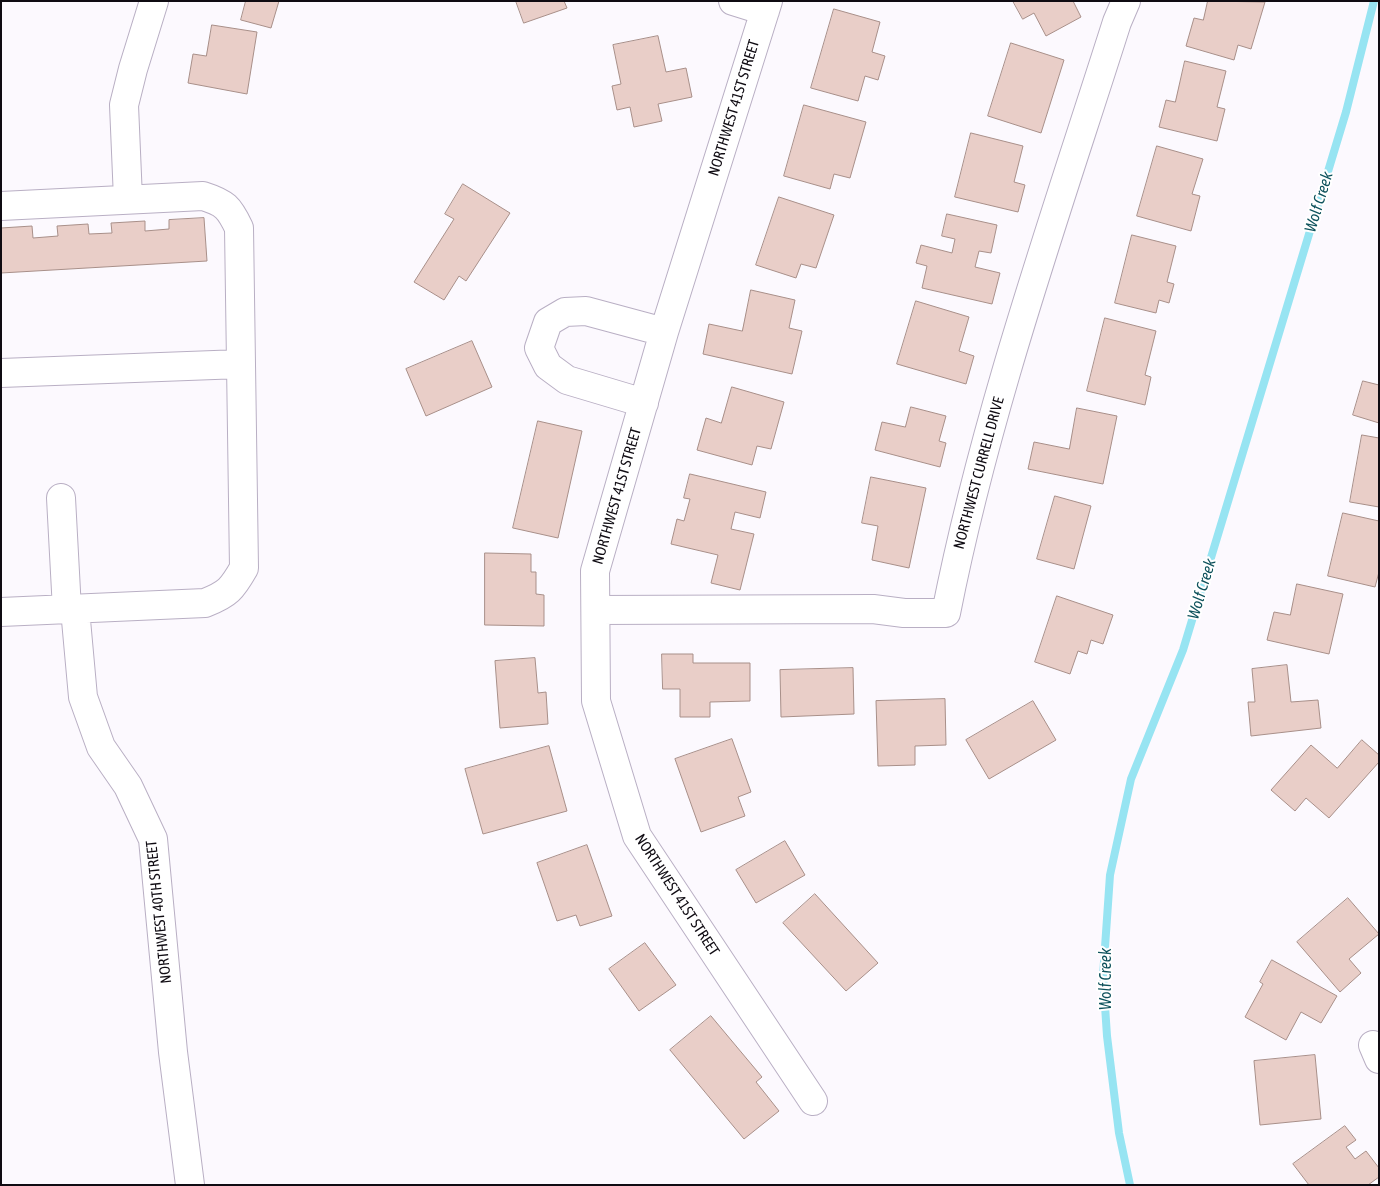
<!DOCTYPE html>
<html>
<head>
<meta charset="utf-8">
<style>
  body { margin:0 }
  #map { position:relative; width:1380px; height:1186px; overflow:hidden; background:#fcf9fe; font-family:"Asap Condensed",sans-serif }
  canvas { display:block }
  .frame { position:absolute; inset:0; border:2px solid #0f0b12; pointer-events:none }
</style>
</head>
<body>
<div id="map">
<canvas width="1380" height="1186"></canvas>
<div class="frame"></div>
</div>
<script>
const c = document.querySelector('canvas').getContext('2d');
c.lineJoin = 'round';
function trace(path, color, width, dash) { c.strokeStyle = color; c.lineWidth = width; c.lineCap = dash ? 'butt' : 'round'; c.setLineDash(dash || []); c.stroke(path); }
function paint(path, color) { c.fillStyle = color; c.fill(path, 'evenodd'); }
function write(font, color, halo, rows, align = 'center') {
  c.font = font + ' "Asap Condensed",sans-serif'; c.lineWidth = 4; c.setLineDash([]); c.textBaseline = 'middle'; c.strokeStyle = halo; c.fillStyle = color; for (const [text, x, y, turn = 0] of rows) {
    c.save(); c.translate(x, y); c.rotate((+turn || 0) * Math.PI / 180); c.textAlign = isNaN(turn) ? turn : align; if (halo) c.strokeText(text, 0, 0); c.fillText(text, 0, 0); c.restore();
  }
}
const stream = new Path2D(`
  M1130,1185L1119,1133L1107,1036L1103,976L1110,875L1131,779L1183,650L1346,112L1374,1`);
const building = new Path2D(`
  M246,1H279L271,28L241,20Z
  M516,1H564L567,8L524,23Z
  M1013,1H1073L1081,17L1046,36L1034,13L1023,19Z
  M1208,1L1265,2L1251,49L1238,45L1234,60L1186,46L1194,18L1203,20Z
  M834,9L880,22L872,52L885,56L878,80L865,76L858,101L811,88Z
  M212,25L257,32L247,94L188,83L193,54L206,56Z
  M658,36L666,72L686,68L692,97L658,104L662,121L634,127L630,107L617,110L612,86L621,84L613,45Z
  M1011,43L1064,60L1041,133L988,116Z
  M1185,61L1226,71L1217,107L1225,109L1217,141L1159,127L1166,100L1175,102Z
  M804,105L866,122L850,178L834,174L830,189L784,176Z
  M971,133L1023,146L1014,182L1025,185L1018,212L955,197Z
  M1157,146L1203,159L1192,194L1200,196L1191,231L1137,216Z
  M463,184L510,213L466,281L459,276L444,300L414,282L454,219L445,214Z
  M779,197L834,215L816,268L801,264L796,278L756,265Z
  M947,214L997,225L991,253L979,251L975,267L1000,273L992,304L922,288L927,266L916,263L921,245L952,253L955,239L942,236Z
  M204,218L207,261L1,273V228L32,226L33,238L58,236L57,226L88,224L89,234L112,233L111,223L145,221V231L169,229V220Z
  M1132,235L1176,246L1167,282L1174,284L1169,303L1159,300L1156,313L1115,303Z
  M751,290L795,300L789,328L802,331L792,374L703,354L709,324L742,331Z
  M916,301L969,317L959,351L974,356L966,384L897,364Z
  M1105,318L1156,331L1145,375L1151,377L1145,405L1087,391Z
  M472,341L492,387L426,416L406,369Z
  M1363,381L1379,385V423L1353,415Z
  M732,387L784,402L771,449L757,446L752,465L697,450L706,418L721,423Z
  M911,407L946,416L939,441L946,443L940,467L875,450L882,422L905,427Z
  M1077,408L1117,416L1103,484L1028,469L1034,442L1069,449Z
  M538,421L582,431L558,538L513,528Z
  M1362,435L1379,438V507L1350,502Z
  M690,474L766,492L760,518L735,512L731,529L754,534L740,590L711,583L718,555L671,544L677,519L684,521L690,499L684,498Z
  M871,477L926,488L909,568L872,560L878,526L862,523Z
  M1055,496L1091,506L1074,569L1037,559Z
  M1343,513L1379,521V572L1375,587L1328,576Z
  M485,553L531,554V572H536V594L544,595V626L485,625Z
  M1297,584L1343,594L1329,654L1267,640L1274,612L1290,615Z
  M1057,596L1113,615L1103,644L1091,640L1087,654L1078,651L1070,674L1035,662Z
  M662,654H693V663H750V701L710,702V717H680V689H663Z
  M535,658L538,693L546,692L548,724L500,728L495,661Z
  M1287,665L1291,702L1318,700L1321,728L1251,736L1248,702H1255L1252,669Z
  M853,668L854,714L781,717L780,670Z
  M945,699L946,745L915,746V765L878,766L876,701Z
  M1033,701L1056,740L989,779L966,740Z
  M732,739L751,792L738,797L745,816L701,832L675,759Z
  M1362,740L1379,755V762L1329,818L1306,798L1295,811L1271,790L1311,745L1337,768Z
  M549,746L567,811L483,834L465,769Z
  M785,841L805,875L756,903L736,870Z
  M587,845L612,916L580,926L576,915L557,921L537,863Z
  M815,894L878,963L846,991L783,923Z
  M1348,898L1379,934L1349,959L1361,973L1340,992L1297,942Z
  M645,943L676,985L639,1011L609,969Z
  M1272,960L1337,996L1321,1023L1301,1012L1286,1040L1245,1017L1263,984L1260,982Z
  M711,1016L762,1077L756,1082L779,1111L744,1139L670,1050Z
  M1315,1055L1321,1119L1260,1125L1254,1061Z
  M1345,1126L1356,1140L1346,1147L1355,1159L1366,1151L1379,1168V1177L1368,1185H1309L1293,1164Z`);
const minor = new Path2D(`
  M733,1L765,11
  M768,1L664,332L595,571L596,701L637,836L813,1101
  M128,199L124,105L133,69L154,1
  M1,206L203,196C225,203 229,207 239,228L244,568C232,589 228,594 205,603L1,612
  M1,373L241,364
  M644,403L567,380L548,366L539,348L548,322L565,312L586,311L664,332
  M61,498L67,610
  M75,609L83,697L101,747L128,786L153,839L173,1052L190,1185
  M596,610L873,609L904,613H946C986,411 1055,217 1117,22L1126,1
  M1373,1045L1379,1059`);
const streetNames = [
  ["NORTHWEST 41ST STREET",734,108,-73],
  ["NORTHWEST CURRELL DRIVE",979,473,-75],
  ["NORTHWEST 41ST STREET",617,496,-74],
  ["NORTHWEST 41ST STREET",677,895,57],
  ["NORTHWEST 40TH STREET",159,912,-96]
];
const waterNames = [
  ["Wolf Creek",1319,202,-73],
  ["Wolf Creek",1202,589,-73],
  ["Wolf Creek",1106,979,-90]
];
trace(stream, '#97e4f2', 8);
paint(building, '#e9cec8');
trace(building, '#a88f89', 1);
trace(minor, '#b9afc4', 30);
trace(minor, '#fff', 28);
write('15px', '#0f0b12', '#fff', streetNames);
write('italic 16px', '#0e525c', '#fff', waterNames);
</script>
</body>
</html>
